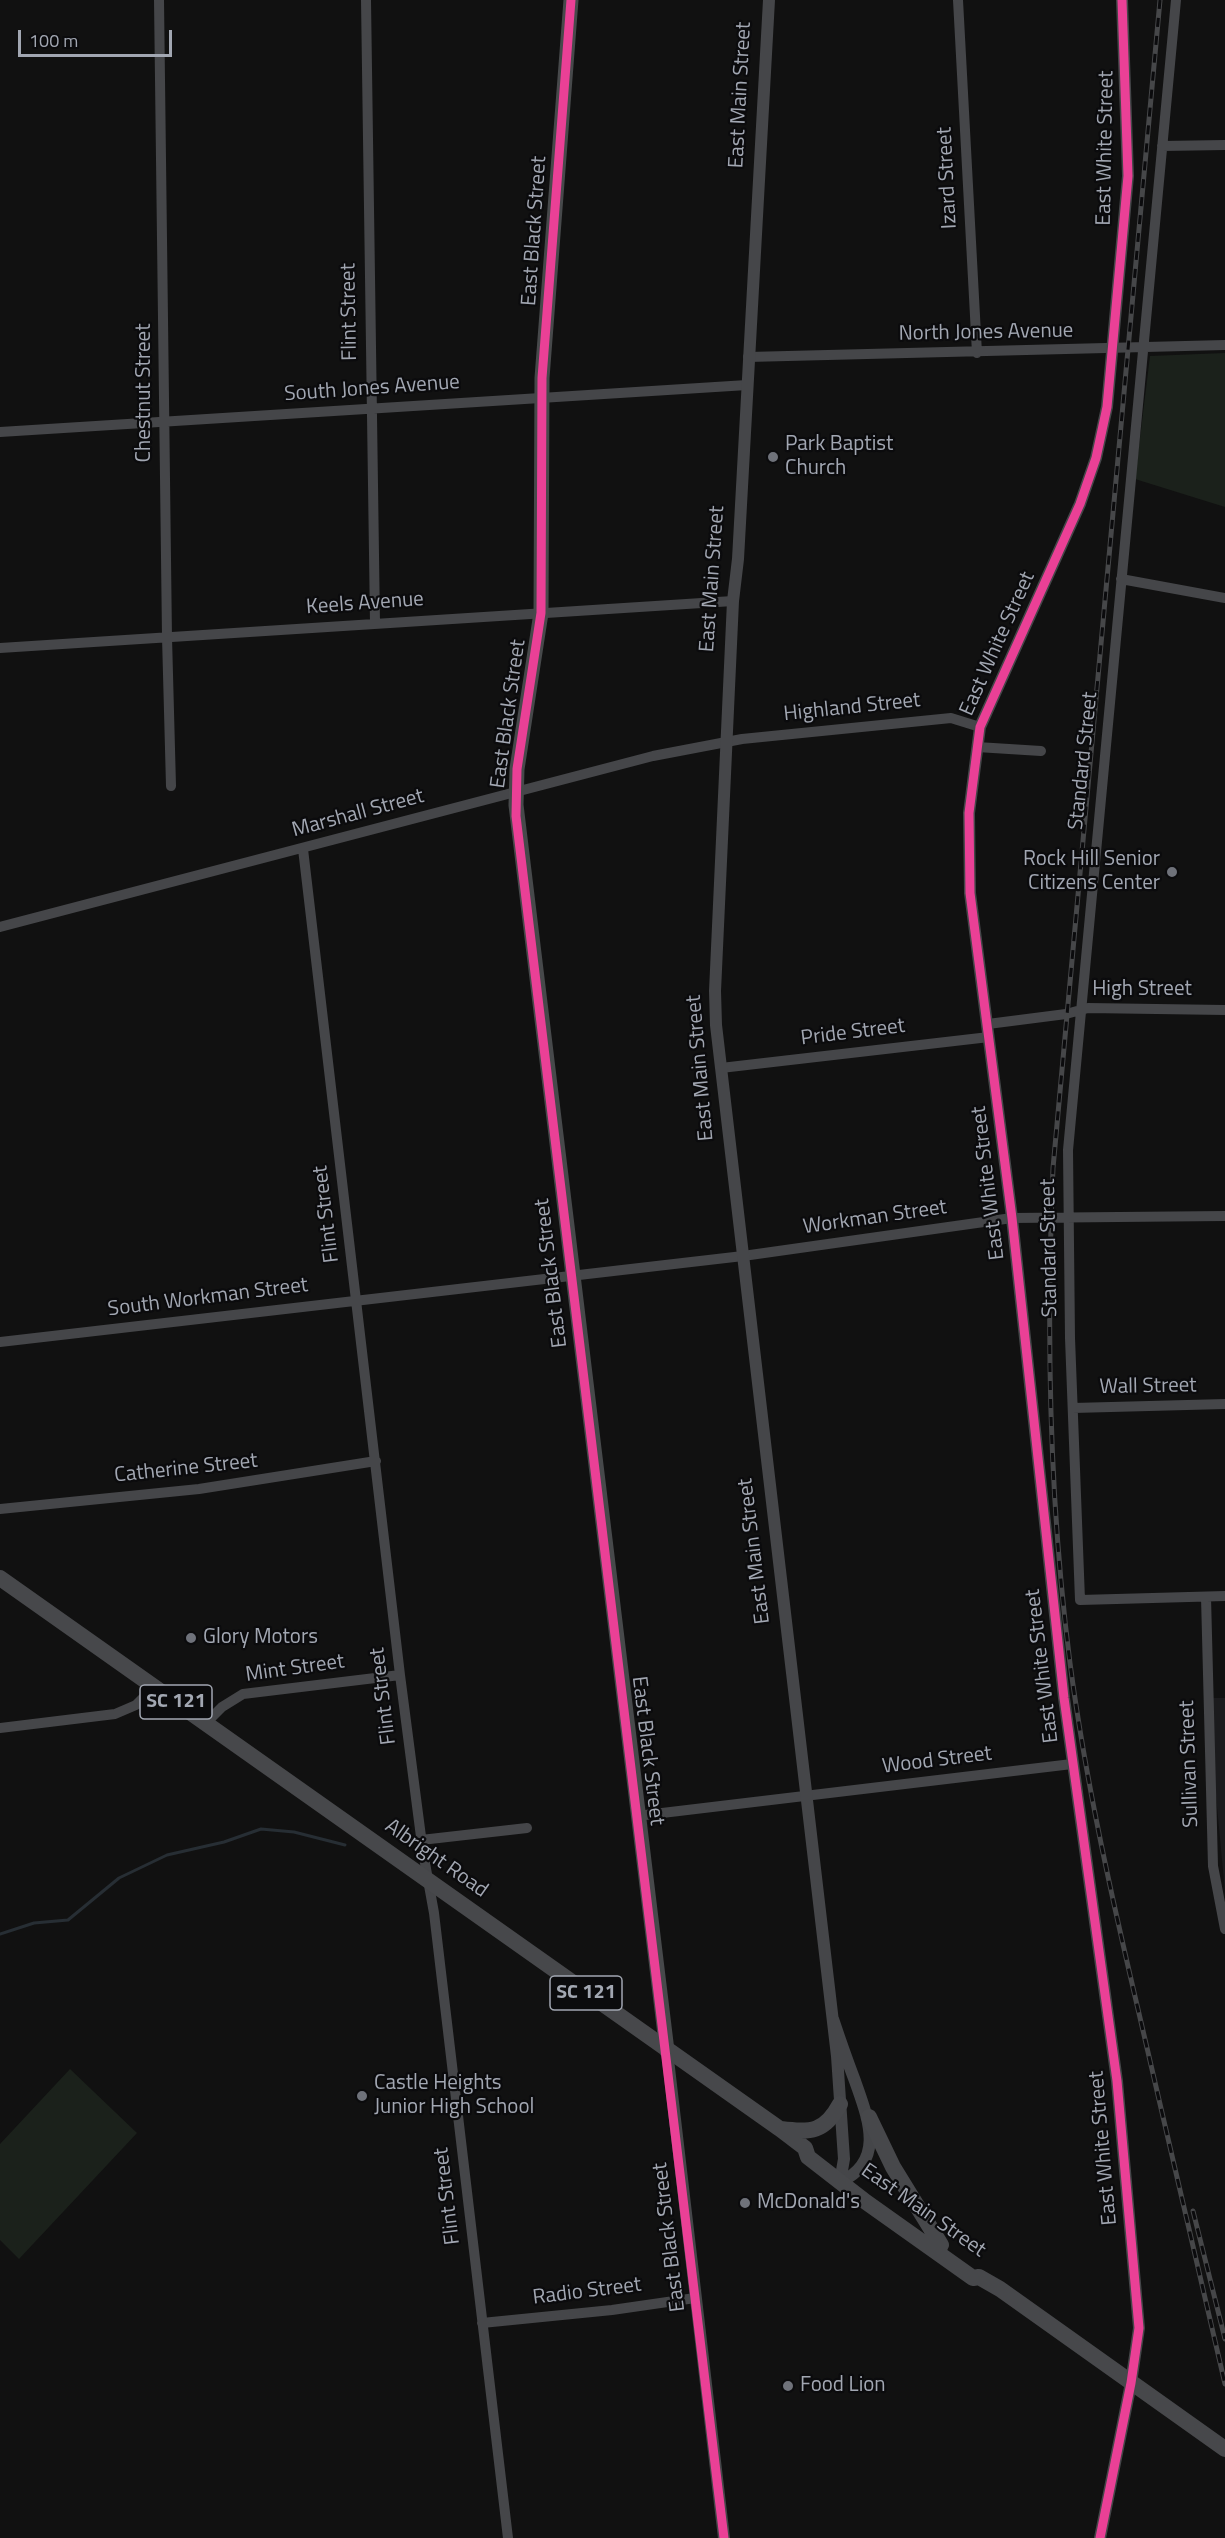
<!DOCTYPE html>
<html>
<head>
<meta charset="utf-8">
<style>
  body { margin:0 }
  #map { position:relative; width:1225px; height:2538px; overflow:hidden; background:#111; font-family:"Titillium Web",sans-serif }
  canvas { display:block }
  .scale { position:absolute; left:18px; top:30px; width:154px; height:27px; box-sizing:border-box; border:3px solid #a2a7b2; border-top:0; padding-left:8px; font-size:18px; line-height:21px; white-space:nowrap; color:#a2a7b2; -webkit-text-stroke:4px #0b0b0d; paint-order:stroke }
</style>
</head>
<body>
<div id="map">
<canvas width="1225" height="2538"></canvas>
<div class="scale">100 m</div>
</div>
<script>
const c = document.querySelector('canvas').getContext('2d');
c.lineJoin = 'round';
function paint(path, color) { c.fillStyle = color; c.fill(path, 'evenodd'); }
function trace(path, color, width, dash) { c.strokeStyle = color; c.lineWidth = width; c.lineCap = dash ? 'butt' : 'round'; c.setLineDash(dash || []); c.stroke(path); }
function write(font, color, halo, rows, align = 'center') {
  c.font = font + ' "Titillium Web",sans-serif'; c.lineWidth = 4.5; c.setLineDash([]); c.textBaseline = 'middle'; c.strokeStyle = halo; c.fillStyle = color; for (const [text, x, y, turn = 0] of rows) {
    c.save(); c.translate(x, y); c.rotate((+turn || 0) * Math.PI / 180); c.textAlign = isNaN(turn) ? turn : align; if (halo) c.strokeText(text, 0, 0); c.fillText(text, 0, 0); c.restore();
  }
}
const built = new Path2D(`
  M1212,1698H1225V1892L1213,1764Z`);
const green = new Path2D(`
  M1225,353V507L1135,479L1150,356Z
  M70,2069L137,2133L19,2259L0,2240V2144Z`);
const stream = new Path2D(`
  M0,1934L34,1923L68,1920L119,1878L167,1855L224,1842L261,1829L294,1832L345,1845`);
const minor = new Path2D(`
  M159,0L167,637L171,786
  M366,0L375,623
  M958,0L977,353
  M1176,0L1068,1150L1070,1338L1080,1600L1225,1596
  M1162,146L1225,145
  M748,357L1225,345
  M0,432L747,385
  M1121,579L1225,598
  M0,648L733,601
  M977,747L1041,751
  M303,849L400,1675L423,1852L434,1913L508,2538
  M0,927L653,756L742,739L951,718L980,727
  M988,1024L1066,1014L1088,1008L1225,1010
  M721,1068L989,1037
  M0,1342L743,1256L1012,1218L1225,1216
  M1073,1408L1225,1404
  M0,1509L199,1489L376,1461
  M1206,1597L1213,1866L1225,1929
  M206,1723L222,1707L243,1694L400,1675
  M0,1728L115,1714L136,1705L154,1687
  M637,1816L1072,1764
  M421,1840L527,1828
  M482,2323L612,2310L695,2298`);
const tertiary = new Path2D(`
  M769,0L738,559L733,601L715,991L716,1025L837,2056L844,2159L840,2182C887,2161 867,2116 855,2081C847,2060 840,2040 833,2019
  M667,2051L724,2538
  M1100,2538L1131,2383L1139,2328L1117,2081L1064,1698L1012,1218L970,893L969,813L980,727L1080,504L1096,458L1107,407L1128,176L1122,0`);
const primary = new Path2D(`
  M571,0L542,378L541,613L517,769L516,805L667,2051`);
const trunk = new Path2D(`
  M0,1578L780,2129L805,2148L808,2157L866,2202L973,2278L979,2277L1000,2289L1225,2449
  M869,2117L893,2167L941,2245
  M781,2129C811,2133 825,2132 840,2104`);
const rail = new Path2D(`
  M1160,0L1053,1168C1046,1333 1049,1499 1070,1663C1086,1784 1113,1903 1141,2022C1169,2143 1197,2263 1225,2384
  M1193,2211L1225,2339`);
const cycleway = new Path2D(`
  M571,0L542,378L541,613L517,769L516,816L724,2538
  M1100,2538L1131,2383L1139,2328L1117,2081L1064,1698L1012,1218L970,893L969,813L980,727L1080,504L1096,458L1107,407L1128,176L1122,0`);
const markers = [
  [773,457,6,"#6f727a"],
  [1172,872,6,"#6f727a"],
  [191,1638,6,"#6f727a"],
  [362,2096,6,"#6f727a"],
  [745,2203,6,"#6f727a"],
  [788,2386,6,"#6f727a"]
];
const shields = [
  [176,1702,72],
  [586,1993,72]
];
const shieldNames = [
  ["SC 121",176,1702],
  ["SC 121",586,1993]
];
const streetNames = [
  ["East Main Street",741,95,-87],
  ["East White Street",1106,148,-89],
  ["Izard Street",948,178,-93],
  ["East Black Street",535,231,-86],
  ["Flint Street",350,312,-91],
  ["North Jones Avenue",986,333,-1],
  ["South Jones Avenue",372,389,-4],
  ["Chestnut Street",145,393,-90],
  ["East Main Street",713,579,-86],
  ["Keels Avenue",365,604,-4],
  ["East White Street",998,644,-66],
  ["Highland Street",852,708,-6],
  ["East Black Street",509,714,-82],
  ["Standard Street",1084,761,-84],
  ["Marshall Street",358,814,-15],
  ["High Street",1142,990],
  ["Pride Street",853,1033,-7],
  ["East Main Street",701,1068,-95],
  ["East White Street",989,1183,-97],
  ["Flint Street",327,1214,-97],
  ["Workman Street",875,1218,-8],
  ["Standard Street",1050,1248,-91],
  ["East Black Street",552,1273,-97],
  ["South Workman Street",208,1298,-7],
  ["Wall Street",1148,1387,-1],
  ["Catherine Street",186,1469,-6],
  ["East Main Street",755,1551,-97],
  ["East White Street",1043,1666,-97],
  ["Mint Street",295,1669,-8],
  ["Flint Street",384,1696,-97],
  ["East Black Street",647,1751,83],
  ["Wood Street",937,1761,-7],
  ["Sullivan Street",1190,1764,-92],
  ["Albright Road",436,1859,35],
  ["East White Street",1104,2148,-95],
  ["Flint Street",448,2196,-97],
  ["East Main Street",923,2211,35],
  ["East Black Street",670,2237,-97],
  ["Radio Street",587,2292,-7]
];
const poiNames = [
  ["Park Baptist",785,445],
  ["Church",785,469],
  ["Rock Hill Senior",1160,860,"right"],
  ["Citizens Center",1160,884,"right"],
  ["Glory Motors",203,1638],
  ["Castle Heights",374,2084],
  ["Junior High School",374,2108],
  ["McDonald's",757,2203],
  ["Food Lion",800,2386]
];
paint(built, '#1b1b1d');
paint(green, '#1b211b');
trace(stream, '#272e34', 3);
trace(minor, '#454649', 10);
trace(tertiary, '#454649', 12);
trace(primary, '#47494b', 15);
trace(trunk, '#47484b', 16);
trace(rail, '#464749', 5);
trace(rail, '#0b0b0d', 3, [9]);
trace(cycleway, '#ea4096', 9);
for (const [x, y, r, color] of markers) { const dot = new Path2D(); dot.arc(x, y, r, 0, 2 * Math.PI); c.fillStyle = color; c.fill(dot); trace(dot, '#0b0b0d', 2); }
for (const [x, y, w] of shields) { const box = new Path2D(); box.roundRect(x - w / 2, y - 17, w, 34, 4.5); c.fillStyle = '#0b0b0d'; c.fill(box); trace(box, '#a2a7b2', 1.5); }
write('bold 20px', '#a2a7b2', null, shieldNames);
write('21px', '#a2a7b2', '#0b0b0d', streetNames);
write('21px', '#a2a7b2', '#0b0b0d', poiNames, 'left');
</script>
</body>
</html>
